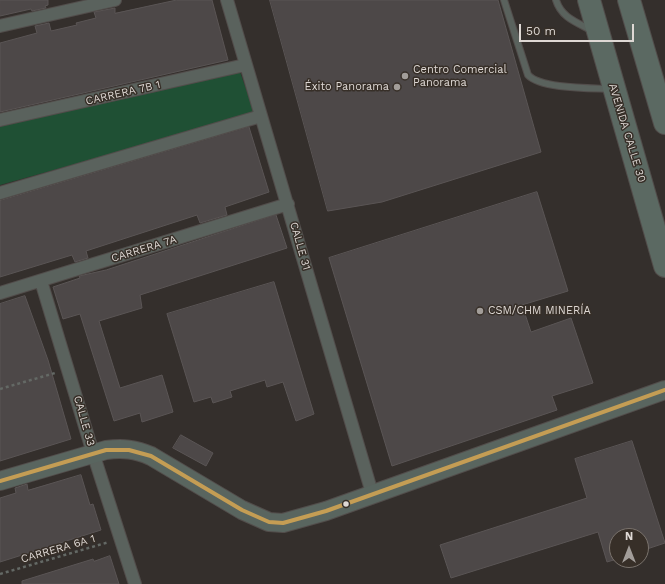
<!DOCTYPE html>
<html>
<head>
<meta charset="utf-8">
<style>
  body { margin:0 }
  #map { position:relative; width:665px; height:584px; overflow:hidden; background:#342f2c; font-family:"Work Sans",sans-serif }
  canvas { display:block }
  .north { position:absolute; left:609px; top:528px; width:40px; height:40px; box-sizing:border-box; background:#372f28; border:1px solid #7a736d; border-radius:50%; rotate:0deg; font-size:11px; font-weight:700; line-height:16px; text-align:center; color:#ded8d4 }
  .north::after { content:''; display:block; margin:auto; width:14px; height:18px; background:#a29d99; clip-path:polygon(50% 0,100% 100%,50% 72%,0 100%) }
  .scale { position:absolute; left:519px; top:24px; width:115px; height:18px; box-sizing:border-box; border:2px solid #ded8d4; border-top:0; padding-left:5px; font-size:12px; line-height:14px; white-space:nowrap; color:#ded8d4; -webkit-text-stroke:3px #372f28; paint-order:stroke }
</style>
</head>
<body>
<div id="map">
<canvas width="665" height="584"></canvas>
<div class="north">N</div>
<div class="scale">50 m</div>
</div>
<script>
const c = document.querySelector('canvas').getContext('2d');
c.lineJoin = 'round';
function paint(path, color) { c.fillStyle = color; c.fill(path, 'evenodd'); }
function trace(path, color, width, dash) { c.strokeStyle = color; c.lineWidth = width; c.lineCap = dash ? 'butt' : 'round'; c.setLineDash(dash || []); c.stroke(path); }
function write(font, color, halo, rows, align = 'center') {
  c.font = font + ' "Work Sans",sans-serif'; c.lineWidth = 3; c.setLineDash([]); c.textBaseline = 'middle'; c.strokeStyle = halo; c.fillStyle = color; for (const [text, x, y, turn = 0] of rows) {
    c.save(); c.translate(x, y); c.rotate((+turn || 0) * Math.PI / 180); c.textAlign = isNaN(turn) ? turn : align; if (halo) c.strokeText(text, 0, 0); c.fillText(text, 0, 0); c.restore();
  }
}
const green = new Path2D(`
  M240,72L255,114L0,185V126Z`);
const building = new Path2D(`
  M0,0H48V5L45,6L46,8L32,11L31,9L0,16Z
  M177,0H212L228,60L0,112V43L37,33L35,26L49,23L51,31L77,25L76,23L96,18L94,12L115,8V13Z
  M270,0H498L541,152L382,202L328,211Z
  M249,127L269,192L225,207L227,215L200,223L197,215L86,251L88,258L75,262L72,255L0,277V201Z
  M537,192L568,291L522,305L531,332L571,318L593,383L552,396L557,410L392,466L329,258Z
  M276,215L287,248L140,295L142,308L99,321L120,388L162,375L173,412L142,422L140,413L114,421L80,314L63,319L53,287L80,278L79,276L106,270Z
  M274,282L314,414L296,421L283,382L267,387L265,380L230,391L232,397L213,403L211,397L194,402L167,314Z
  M25,296L48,360L71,439L0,461V304Z
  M181,435L213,453L206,466L173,448Z
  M632,441L665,543L641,551V536H617V559L607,562L598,532L451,578L440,545L587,498L575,459Z
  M81,475L90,505L93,504L101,530L0,562V498L16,493L15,488L27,484L28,490Z
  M110,556L119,584H22V581L64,568L93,559L94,561Z`);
const path = new Path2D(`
  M0,389L55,373
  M0,574L109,542`);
const lane = new Path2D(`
  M504,0L528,75C541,89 591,88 611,89
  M556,0C561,17 576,22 591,30`);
const street = new Path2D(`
  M227,0L372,493
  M0,26L115,0
  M0,120L245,65
  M0,193L261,116
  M41,281L93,453L135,584
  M0,293L288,204`);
const secondary = new Path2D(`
  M0,481L106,450C123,448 135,449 151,456L242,510L269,522L283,523L326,511L665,390`);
const highway = new Path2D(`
  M589,0L665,266
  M629,0L665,123`);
const bus1 = new Path2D(`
  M0,481L106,450H129L151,456L242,510L269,522L283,523L326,511L665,390`);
const markers = [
  [405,76,4,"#a29d99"],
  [397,87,4,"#a29d99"],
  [480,311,4,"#a29d99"],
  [346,504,3.5,"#ded8d4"]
];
const poiNames = [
  ["Centro Comercial",413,70],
  ["Panorama",413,83],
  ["Éxito Panorama",389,87,"right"],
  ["CSM/CHM MINERÍA",488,311]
];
const streetNames = [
  ["CARRERA 7B 1",123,93,-13],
  ["AVENIDA CALLE 30",627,133,73],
  ["CALLE 31",300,246,74],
  ["CARRERA 7A",144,249,-17],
  ["CALLE 33",84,421,74],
  ["CARRERA 6A 1",58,549,-16]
];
paint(green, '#1f5034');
paint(building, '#4d4848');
trace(building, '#5a5555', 1);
trace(lane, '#524d4b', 8);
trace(street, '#524d4b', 14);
trace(secondary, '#524d4b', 20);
trace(highway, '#524d4b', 24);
trace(path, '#646965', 2.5, [3, 3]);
trace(lane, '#5a625d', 6);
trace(street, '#5a625d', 12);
trace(secondary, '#59655f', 18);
trace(highway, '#5b6962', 22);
trace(bus1, '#c49d54', 4);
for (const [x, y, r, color] of markers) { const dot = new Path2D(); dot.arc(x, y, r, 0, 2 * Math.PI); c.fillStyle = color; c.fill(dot); trace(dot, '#372f28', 1.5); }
write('11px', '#ded8d4', '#372f28', poiNames, 'left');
write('11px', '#ded8d4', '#372f28', streetNames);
</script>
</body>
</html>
